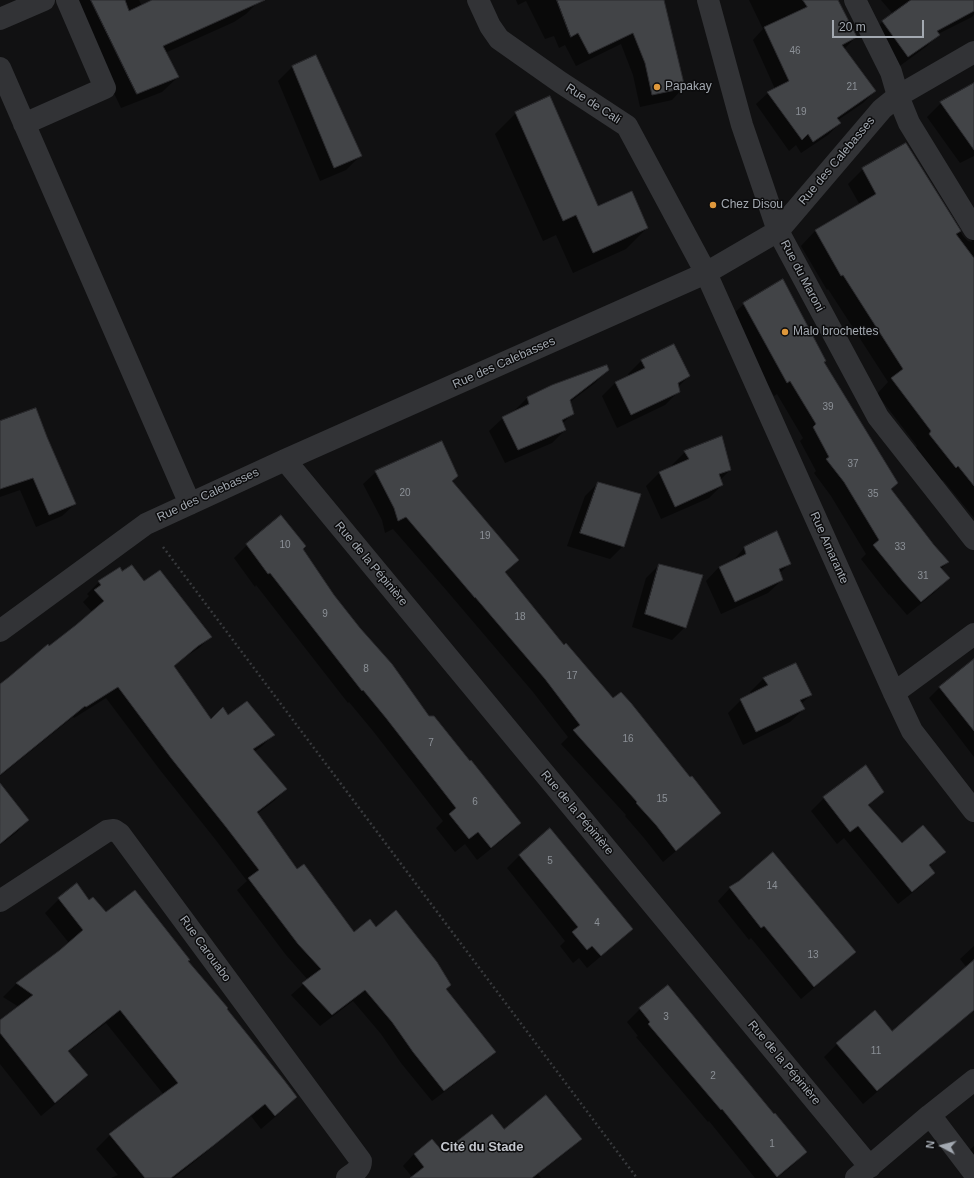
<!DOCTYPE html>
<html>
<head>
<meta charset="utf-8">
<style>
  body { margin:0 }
  #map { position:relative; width:974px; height:1178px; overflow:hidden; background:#111112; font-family:Helvetica,sans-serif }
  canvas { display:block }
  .north { position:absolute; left:922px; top:1126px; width:40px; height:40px; -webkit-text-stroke:3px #0c0c0d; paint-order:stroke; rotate:277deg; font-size:11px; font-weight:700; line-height:16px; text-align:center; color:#a3a9b1 }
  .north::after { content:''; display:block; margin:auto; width:14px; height:18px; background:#a3a9b1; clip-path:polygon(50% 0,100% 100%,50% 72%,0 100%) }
  .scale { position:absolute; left:832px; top:20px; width:92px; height:18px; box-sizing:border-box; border:2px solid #a3a9b1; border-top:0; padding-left:5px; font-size:12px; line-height:14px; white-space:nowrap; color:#a3a9b1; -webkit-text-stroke:3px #0c0c0d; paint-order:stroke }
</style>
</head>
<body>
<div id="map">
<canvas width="974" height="1178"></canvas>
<div class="north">N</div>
<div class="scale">20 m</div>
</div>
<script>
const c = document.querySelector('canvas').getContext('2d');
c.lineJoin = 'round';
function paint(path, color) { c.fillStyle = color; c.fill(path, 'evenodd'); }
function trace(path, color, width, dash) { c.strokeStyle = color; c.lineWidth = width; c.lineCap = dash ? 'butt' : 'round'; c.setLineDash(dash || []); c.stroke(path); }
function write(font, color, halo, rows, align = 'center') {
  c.font = font + ' Helvetica,sans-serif'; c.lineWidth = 3; c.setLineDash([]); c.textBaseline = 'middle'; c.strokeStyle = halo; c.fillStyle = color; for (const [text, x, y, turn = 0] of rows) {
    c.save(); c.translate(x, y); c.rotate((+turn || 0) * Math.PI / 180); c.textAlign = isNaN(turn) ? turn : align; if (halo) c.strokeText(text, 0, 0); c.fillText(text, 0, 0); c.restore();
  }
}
const shadow = new Path2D(`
  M70,0H139L142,6L155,0H260L246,14L234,22L165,53L178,77L162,92L121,108Z
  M516,0H664L684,87L672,100L640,107L633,75L621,44L576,66L565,45L559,48L554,36L545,39L526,1L518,5Z
  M749,0H837L856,37L844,49L875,91L863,103L838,120L840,123L828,135L801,153L796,145L789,151L756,104L768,93L775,89L753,40L763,29Z
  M881,0H974V14L972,17L938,34L927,46L897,68L871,33L883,21L893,14Z
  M316,56L360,156L346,170L320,181L278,81L292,67Z
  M968,88L974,99V156L960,163L927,117L941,103Z
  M516,113L598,207L647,228L626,249L573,273L556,235L543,241L495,134Z
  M906,144L963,236L968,241L972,242L970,237L974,209V518L943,480L941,482L915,449L917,446L877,394L888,382L828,289L827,290L801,246L815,231L860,205L848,184L863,169Z
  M744,304L823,363L890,489L948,562L940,570L948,578L935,592L907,615L889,594V595L861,559L866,554L831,496L814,473L816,471L800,441L803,438L777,394L774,396L730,317Z
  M674,346L689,376L678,387V392L665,405L617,428L602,396L616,382L629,376L628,374L641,361Z
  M608,369L595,383L570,402L573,413L562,424L565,430L552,443L505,463L489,431L503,418L515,412L514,411L528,397Z
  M0,422L75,504L62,516L36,527L20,490L0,497Z
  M721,438L730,470L720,480L722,485L709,498L661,519L646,486L660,472L673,467L672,465L685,452Z
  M376,472L451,481L518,560L505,573L564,646L613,700L690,778L720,813L707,825L663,862L644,838L625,816L626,815L561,744L568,737L533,692L447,591L393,529L385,533L382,520L363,484Z
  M598,483L623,546L610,559L567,546L585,496Z
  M281,517L334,596L428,717L520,823L507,836L477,860L465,844L455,852L436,828L443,821L373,731L349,702L348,703L256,585L255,587L234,558L247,545Z
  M745,547L790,563L779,574L782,580L768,593L721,614L706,581L719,567L732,562Z
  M659,565L685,627L672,640L632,627L646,578Z
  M122,573L144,583L210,637L199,648L185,657L173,667L211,720L228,716L273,735L262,746L254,752L286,789L274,801L257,814L297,870L354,933L375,928L445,990L494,1052L483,1063L432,1101L401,1063L381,1034L353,1001L320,1026L291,995L308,980L286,955L237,890L247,881L215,839L160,770L106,698L74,718L73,717L0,776V685L49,648L92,612L83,602L89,596L87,594L99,582Z
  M974,660V757L929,698L940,687Z
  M795,664L811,695L801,704L804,709L790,722L743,745L728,713L741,700L752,694L750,692L763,679Z
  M0,785L28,820L17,832L0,845Z
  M882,792L868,806L902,844L944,851L929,867L934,873L921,886L898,904L844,838L837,844L811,811L824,798Z
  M520,855L631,929L618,942L587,968L579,958L573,963L560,946L565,941L507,868Z
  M77,885L89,901L106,913L187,961L296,1097L282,1111L261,1129L251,1116L174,1178H111L118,1175L96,1149L110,1135L164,1095L106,1023L68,1052L86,1075L73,1089L41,1116L0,1064V1021L19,1007L3,997L16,984L69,943L45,913L59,899Z
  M730,888L854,952L842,964L801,999L751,938L749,940L718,901Z
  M974,946V1009L964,1018L863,1104L824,1057L837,1044L892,1032L967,968L960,959Z
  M668,986L805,1152L793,1165L777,1178H755L709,1121L708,1122L636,1037L638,1036L627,1022L640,1009Z
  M504,1130L580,1139L569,1150L538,1174L541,1178H413L403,1166L414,1154H442Z
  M974,1146V1178L957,1162Z`);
const building = new Path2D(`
  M91,0H125L129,11L152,0H265L163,46L179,77L137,94Z
  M557,0H664L685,88L652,95L645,63L633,33L589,54L578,33L571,37Z
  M803,0H838L857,37L842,45L876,91L837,118L841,123L813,142L808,134L802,140L767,92L789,81L764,27L807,7Z
  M911,0H974V11L937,31L940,35L908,57L882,21Z
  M316,55L362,156L334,168L292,66Z
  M974,83V150L940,102Z
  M550,96L598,206L632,191L648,228L593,253L576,215L563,221L515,112Z
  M906,143L961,231L956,234L974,258V486L958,466L956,468L929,434L931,431L891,378L903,369L843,275L841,276L815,230L876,194L862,168Z
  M783,279L826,361L824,362L898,483L891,489L934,545L949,562L940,567L950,578L921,602L903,582L873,545L879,540L844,482L826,459L829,457L813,427L816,424L790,381L787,383L743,303Z
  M674,344L690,376L678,383L680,392L631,415L615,382L645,368L641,360Z
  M607,365L609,370L570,400L574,414L562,420L566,430L518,450L502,417L529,404L527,397L552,385Z
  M36,408L47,437L76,504L49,515L33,478L0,489V421Z
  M722,436L731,470L719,474L723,485L675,507L659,472L689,459L684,451Z
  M442,441L458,476L452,481L519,560L505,572L564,645L566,643L613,698L621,692L631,703L690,777L692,776L721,813L676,851L656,825L636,803L637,802L573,730L580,725L545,679L475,597V598L406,517L398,521L394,508L375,471Z
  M598,482L641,494L624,547L580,533Z
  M281,515L306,546L303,549L334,595L360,628L392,664L429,716H434L470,761L471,760L521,823L491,848L478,832L469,839L449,814L456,808L386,718L363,690L362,691L270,573L268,574L246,544Z
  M777,531L791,564L779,569L783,580L735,602L719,567L746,554L744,547Z
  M659,564L703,575L686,628L645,614Z
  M132,565L144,581L160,570L212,637L198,646L174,666L211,719L223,707L228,715L247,701L275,735L253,749L287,789L257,812L297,869L304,864L354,932L370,919L376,927L396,910L437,962L451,985L446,989L496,1052L444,1091L413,1052L392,1022L365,990L332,1015L302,983L321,969L298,944L248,878L259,870L226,827L171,758L118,687L86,707L85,706L0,775V684L9,677L48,644L49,646L76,625L104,601L94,590L101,585L98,581L120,567L122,571Z
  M974,659V731L939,687Z
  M796,663L812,695L800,700L805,709L756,732L740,699L768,685L763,678Z
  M866,765L884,792L868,805L902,843L923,825L946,852L929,865L935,873L912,892L858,826L850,832L823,797Z
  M0,783L29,820L0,844Z
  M550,828L633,929L601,956L592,946L587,950L572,932L578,927L519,855Z
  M773,852L856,952L814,987L764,926L761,928L729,887L739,881Z
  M77,883L89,900L93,897L106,912L135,890L190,960L188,961L228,1008L227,1009L284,1080L297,1097L275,1116L265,1104L214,1145L171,1178H145L109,1134L138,1112L178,1083L120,1010L68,1051L88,1075L55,1103L0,1033V1020L33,995L16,983L60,950L83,930L58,898Z
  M974,960V1010L877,1091L836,1043L875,1010L892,1031Z
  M668,985L774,1114L775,1113L807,1152L777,1177L722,1109L721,1110L648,1024L650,1022L639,1008Z
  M546,1095L582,1139L532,1178H410L424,1167L414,1154L432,1139L443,1152L492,1114L504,1129Z`);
const path = new Path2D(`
  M163,547L637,1178`);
const minor = new Path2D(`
  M478,0L490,26L499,39L560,82L627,126L706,273L894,693L912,731L974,811
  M708,0L742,125L778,231L878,417L974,539
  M855,0L891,72L898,96L909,123L974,229
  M0,19L44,0
  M0,68L190,504
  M24,124L105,88L67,0
  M285,460L870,1167
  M0,631L146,524L285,460L706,273L778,231L882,109L898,96L974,52
  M894,693L974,634
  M0,901L107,831L114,830L120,834L361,1161C361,1170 353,1173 347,1178
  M930,1115L974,1173
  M856,1178L930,1115L974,1080`);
const markers = [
  [657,87,4,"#df983b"],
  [713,205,4,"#df983b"],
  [785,332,4,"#df983b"]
];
const numberNames = [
  ["46",795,51],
  ["21",852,87],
  ["19",801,112],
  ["39",828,407],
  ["37",853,464],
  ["20",405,493],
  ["35",873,494],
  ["19",485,536],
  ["10",285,545],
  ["33",900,547],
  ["31",923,576],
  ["9",325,614],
  ["18",520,617],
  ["8",366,669],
  ["17",572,676],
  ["16",628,739],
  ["7",431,743],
  ["15",662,799],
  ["6",475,802],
  ["5",550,861],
  ["14",772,886],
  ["4",597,923],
  ["13",813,955],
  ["3",666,1017],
  ["11",876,1051],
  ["2",713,1076],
  ["1",772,1144]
];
const poiNames = [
  ["Papakay",665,87],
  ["Chez Disou",721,205],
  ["Malo brochettes",793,332]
];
const streetNames = [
  ["Rue de Cali",593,104,33],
  ["Rue des Calebasses",837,161,-50],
  ["Rue du Maroni",802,276,62],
  ["Rue des Calebasses",504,363,-24],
  ["Rue des Calebasses",208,495,-25],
  ["Rue Amarante",829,548,66],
  ["Rue de la Pépinière",371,564,50],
  ["Rue de la Pépinière",577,813,50],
  ["Rue Carouabo",205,949,54],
  ["Rue de la Pépinière",784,1063,50]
];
const neighbourhoodNames = [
  ["Cité du Stade",482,1147]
];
paint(shadow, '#0007');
paint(building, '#424447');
trace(building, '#2b2b2e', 1);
trace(path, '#383a3d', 2.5, [2, 3]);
trace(minor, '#323336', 22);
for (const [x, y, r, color] of markers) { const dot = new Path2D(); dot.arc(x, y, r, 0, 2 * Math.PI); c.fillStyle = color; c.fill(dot); trace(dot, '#0c0c0d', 1.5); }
write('10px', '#8b9096', null, numberNames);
write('12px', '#a3a9b1', '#0c0c0d', poiNames, 'left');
write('12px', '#a3a9b1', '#0c0c0d', streetNames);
write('bold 13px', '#c4c7ce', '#0c0c0d', neighbourhoodNames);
</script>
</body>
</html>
